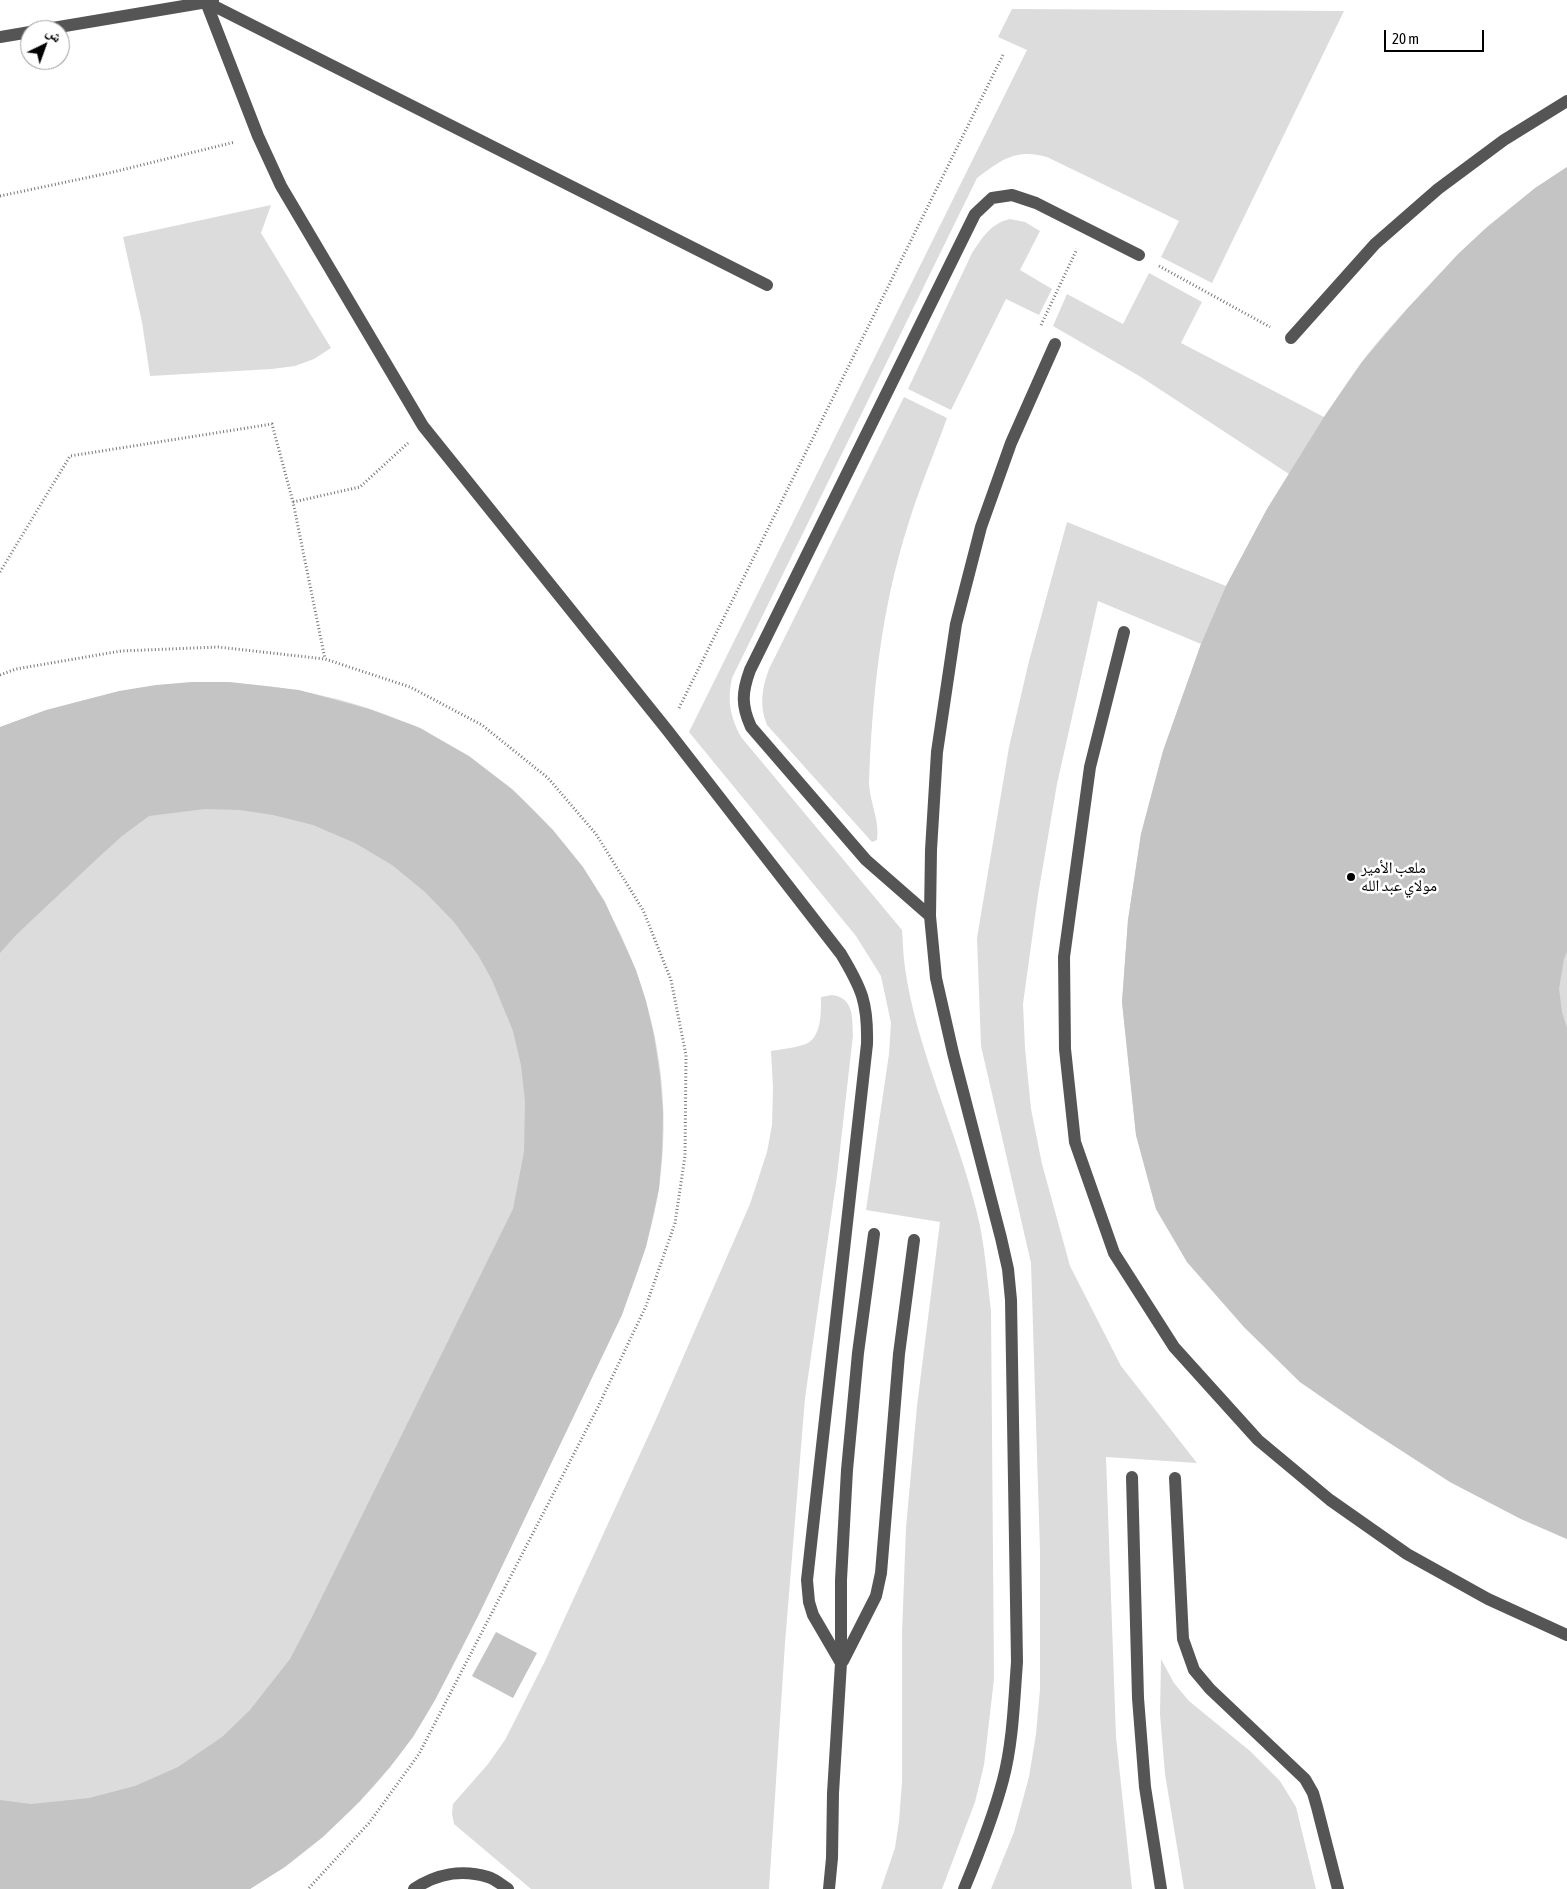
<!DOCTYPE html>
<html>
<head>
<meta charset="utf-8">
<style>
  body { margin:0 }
  #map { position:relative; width:1567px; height:1889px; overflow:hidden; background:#fff; font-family:"Asap Condensed","Noto Naskh Arabic",sans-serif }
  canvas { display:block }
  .north { position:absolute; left:20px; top:20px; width:50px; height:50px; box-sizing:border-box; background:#fff; border:1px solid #999; border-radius:50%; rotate:42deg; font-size:14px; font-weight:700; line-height:20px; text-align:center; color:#000 }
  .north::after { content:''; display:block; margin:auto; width:18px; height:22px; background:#000; clip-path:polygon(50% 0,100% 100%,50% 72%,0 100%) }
  .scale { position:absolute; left:1384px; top:30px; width:100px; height:22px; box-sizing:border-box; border:2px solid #000; border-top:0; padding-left:6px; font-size:15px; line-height:18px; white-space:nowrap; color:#000; -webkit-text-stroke:4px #fff; paint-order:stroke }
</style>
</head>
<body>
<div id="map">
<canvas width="1567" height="1889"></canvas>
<div class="north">ش</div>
<div class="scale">20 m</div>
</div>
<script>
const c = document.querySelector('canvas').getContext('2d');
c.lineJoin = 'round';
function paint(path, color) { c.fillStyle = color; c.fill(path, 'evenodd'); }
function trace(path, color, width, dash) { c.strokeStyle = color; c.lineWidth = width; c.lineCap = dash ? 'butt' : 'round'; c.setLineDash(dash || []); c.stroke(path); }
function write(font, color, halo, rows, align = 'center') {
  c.font = font + ' "Asap Condensed","Noto Naskh Arabic",sans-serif'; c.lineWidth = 5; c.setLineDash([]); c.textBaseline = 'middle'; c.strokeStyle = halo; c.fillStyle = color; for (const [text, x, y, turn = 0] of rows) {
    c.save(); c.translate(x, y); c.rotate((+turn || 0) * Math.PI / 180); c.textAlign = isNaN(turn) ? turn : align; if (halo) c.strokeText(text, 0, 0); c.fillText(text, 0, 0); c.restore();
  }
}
const green = new Path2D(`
  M1012,9L1344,11L1212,283L1161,257L1179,221L1047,157C1016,148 1001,160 977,178L732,678C727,701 730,717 741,737L902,930C903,942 903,955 905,968C917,1052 957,1130 977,1213C985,1244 987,1279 991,1311L994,1679L984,1765L975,1802L942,1889H881L895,1848L899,1821L902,1782V1633L906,1528L917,1406L940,1222L866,1210L889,1054L891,1023L881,976L856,936L689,732L1027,50L998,37Z
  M1567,167V1539L1521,1519L1450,1482L1365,1427L1300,1382L1244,1327L1187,1262L1156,1209L1136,1135L1122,1002L1128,920L1141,834L1163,751L1201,644L1098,601L1057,784L1038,895L1023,1004L1025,1048L1031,1109L1042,1164L1070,1266L1121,1366L1197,1463L1106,1457L1116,1737L1132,1889H991L1014,1832L1029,1777L1036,1734L1040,1689V1551L1031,1263L981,1046L977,938L1009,747L1029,661L1067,522L1226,586L1267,509L1289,474L1141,377L1053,326L1067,294L1123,324L1149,273L1202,302L1181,343L1324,417C1336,399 1348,381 1361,363C1379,339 1400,316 1421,294C1465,246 1512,203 1567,167Z
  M271,205L261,233L331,348L314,359L295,366L272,369L150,376L142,322L123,237Z
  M1010,219L1025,222L1040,231L1020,270L1052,289L1039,315L1006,299L951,410L908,389L972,253C982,238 991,223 1010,219Z
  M904,397L947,418C934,454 919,489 908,525C881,609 872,697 869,784C870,802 880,822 877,840L872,842L767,725C759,705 762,688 769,669Z
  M193,682C259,682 323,691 384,714C396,719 410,723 422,729C436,737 449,747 462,756C480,768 500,779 516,793C625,893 681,1040 659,1188C648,1259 619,1322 588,1386C567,1430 546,1474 525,1518C503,1564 481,1611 458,1656C438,1695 418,1733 390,1767C351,1816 303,1855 250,1889H0V727C63,704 126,687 193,682Z
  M832,995C854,998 852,1017 853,1035L837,1176L805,1398L785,1643L769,1889H531L454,1824L452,1814L453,1804L488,1764L505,1740L545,1661L657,1417L750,1204L767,1152L772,1125L773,1087L771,1051C782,1049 795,1048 806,1044C822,1037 821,1011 821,997Z
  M1161,1659L1174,1683L1189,1701L1250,1751L1280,1781L1296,1807L1316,1889H1184L1165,1774L1160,1714Z`);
const building = new Path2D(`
  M1567,167V952L1564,959L1559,989L1562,1012L1567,1028V1539L1521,1519L1450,1482L1365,1427L1300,1382L1244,1327L1187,1262L1156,1209L1136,1135L1122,1002L1128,920L1141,834L1163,751L1201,644L1226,586L1267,509L1324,417L1362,362L1407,309L1458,254L1487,227L1535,188Z
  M193,682H230L299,690L369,709L420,728L469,756L512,789L553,830L583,867L605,902L636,970L646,1001L654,1036L660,1076L663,1113L662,1152L659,1189L646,1247L622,1315L480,1612L435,1700L413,1737L390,1767L360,1801L323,1837L285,1867L250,1889H0V1800L31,1804L89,1798L135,1786L178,1767L222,1737L250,1710L290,1659L311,1619L513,1209L524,1152L525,1101L521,1065L513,1031L492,980L478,955L454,922L425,892L392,865L355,843L313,825L273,815L240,810L205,809L149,816L122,836L100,856L16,935L0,953V727L46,710L119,691L156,685Z
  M496,1632L537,1653L513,1698L472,1676Z`);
const path = new Path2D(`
  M0,196L109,173L235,142
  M1159,266L1270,327
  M1041,325L1077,249
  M293,502L360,487L408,443
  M0,572L70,456L272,424L293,502L325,659
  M0,675L16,669L121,651L218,647L325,659L410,687L482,725L548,778L596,834L643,910L671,980L686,1055L685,1156L675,1223L646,1306L597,1409L419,1754L369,1823L308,1889
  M679,708L1003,55`);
const minor = new Path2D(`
  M206,2L258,136L281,186L423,426L668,731L841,954C862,989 868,1003 867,1044L807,1580L809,1602L813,1615L841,1663
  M206,2L767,285
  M41,30L213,1
  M0,37L30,32
  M1291,338L1375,244L1438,189L1504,140L1567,101
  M1124,632L1090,767L1064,957L1065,1049L1075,1142L1114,1253L1174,1347L1258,1440L1330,1500L1407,1554L1488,1599L1567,1635
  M930,916L866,860L751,727C741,705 742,692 750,670L975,214L992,198L1012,195L1036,203L1139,255
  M1132,1477L1138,1698L1145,1787L1161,1889
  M1175,1478L1183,1639L1194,1670L1210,1689L1305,1779L1313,1793L1317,1807L1338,1889
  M843,1661L876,1596L881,1573L899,1354L914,1240
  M414,1889C436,1874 462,1869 488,1877C495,1879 502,1885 508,1889
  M829,1889L832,1858L833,1793L841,1663V1580L847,1470L858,1353L874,1234
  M964,1889C979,1853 993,1818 1003,1780C1013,1742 1014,1701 1017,1662L1011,1300L1008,1269L1001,1238L953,1053L936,978L930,916L931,850L937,752L956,624L981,527L1011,443L1055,344`);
const markers = [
  [1351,877,5,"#000"]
];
const poiNames = [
  ["ملعب الأمير",1361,868],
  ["مولاي عبد الله",1361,886]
];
paint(green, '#dcdcdc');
paint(building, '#c4c4c4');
trace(path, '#777', 3, [1, 2.5]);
trace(minor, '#555', 12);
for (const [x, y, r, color] of markers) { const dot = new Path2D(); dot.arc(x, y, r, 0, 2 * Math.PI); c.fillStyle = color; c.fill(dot); trace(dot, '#fff', 2); }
write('16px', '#000', '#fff', poiNames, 'left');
</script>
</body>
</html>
